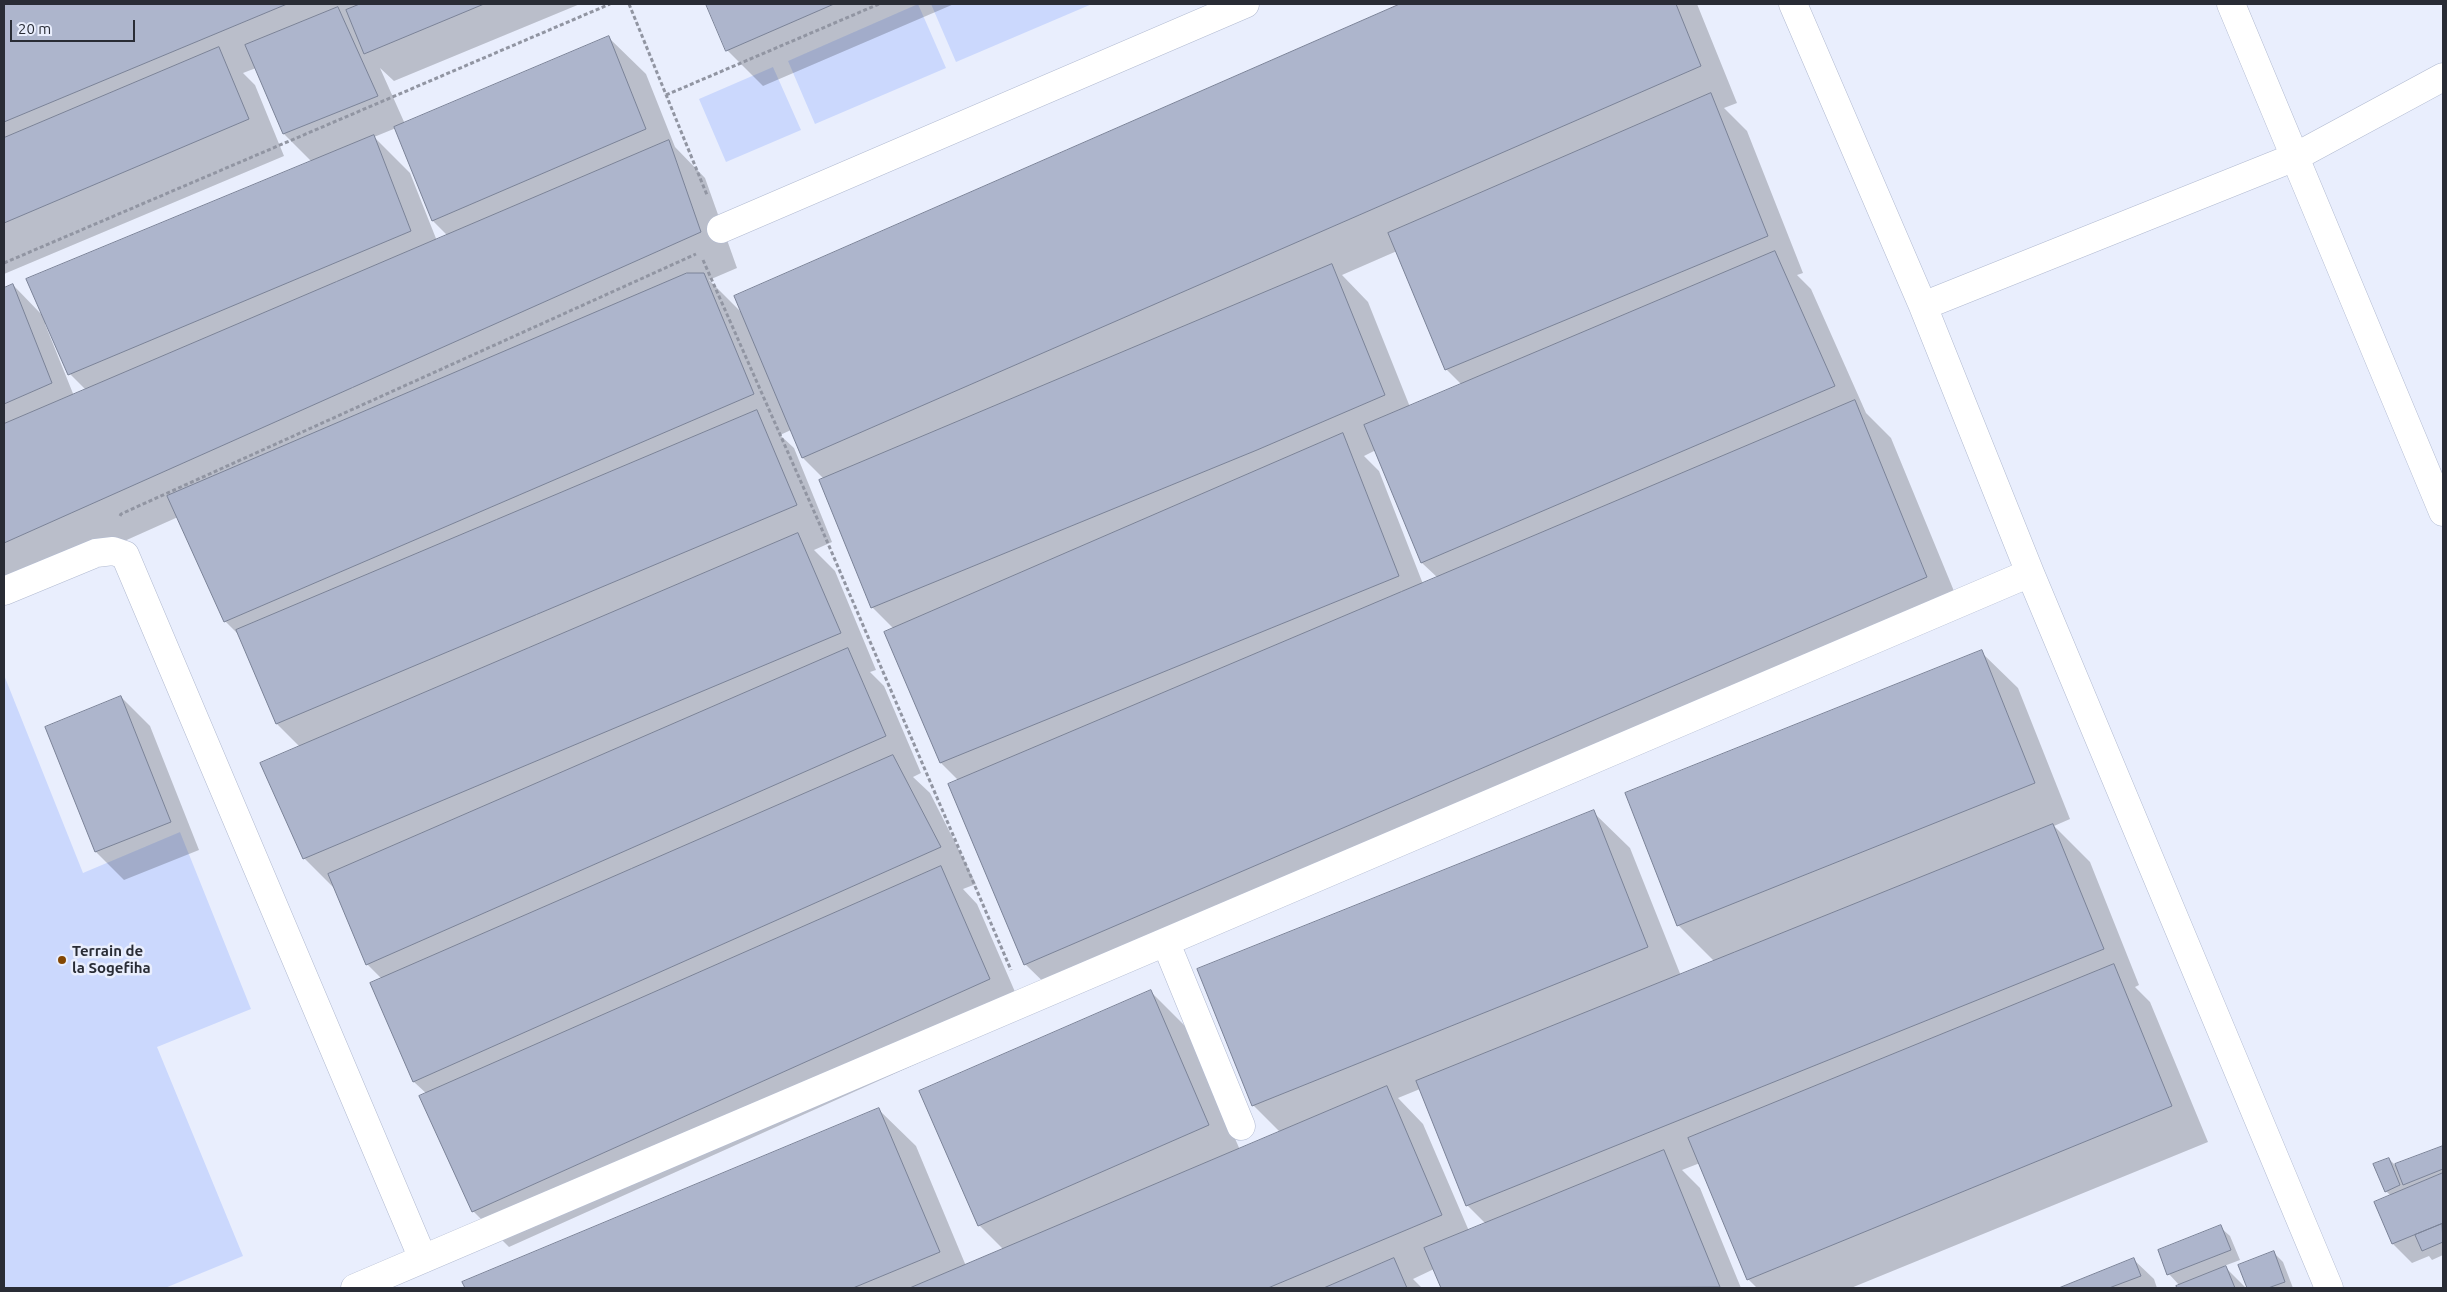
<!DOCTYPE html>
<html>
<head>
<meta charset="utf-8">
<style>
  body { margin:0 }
  #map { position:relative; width:2447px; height:1292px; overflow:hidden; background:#e9eefd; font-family:Ubuntu,sans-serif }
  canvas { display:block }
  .frame { position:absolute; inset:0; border:5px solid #292c35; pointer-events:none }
  .scale { position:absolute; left:10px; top:20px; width:125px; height:22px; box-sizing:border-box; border:2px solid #292c35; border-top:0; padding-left:6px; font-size:15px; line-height:18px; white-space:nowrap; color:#292c35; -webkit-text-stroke:4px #e9eefd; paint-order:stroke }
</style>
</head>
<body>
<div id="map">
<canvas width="2447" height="1292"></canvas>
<div class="frame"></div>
<div class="scale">20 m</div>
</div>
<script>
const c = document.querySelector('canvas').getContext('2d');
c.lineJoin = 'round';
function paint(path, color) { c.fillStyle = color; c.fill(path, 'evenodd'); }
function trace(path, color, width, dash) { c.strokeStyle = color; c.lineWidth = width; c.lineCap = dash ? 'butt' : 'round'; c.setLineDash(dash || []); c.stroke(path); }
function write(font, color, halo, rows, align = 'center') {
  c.font = font + ' Ubuntu,sans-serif'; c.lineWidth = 5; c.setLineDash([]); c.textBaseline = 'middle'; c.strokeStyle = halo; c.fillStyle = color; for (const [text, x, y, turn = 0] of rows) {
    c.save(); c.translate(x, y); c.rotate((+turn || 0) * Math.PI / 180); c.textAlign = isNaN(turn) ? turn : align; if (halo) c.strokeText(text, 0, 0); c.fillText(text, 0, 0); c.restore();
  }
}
const green = new Path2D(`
  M918,4L946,68L815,124L788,61Z
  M931,4H1092L956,62Z
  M773,67L801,130L726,162L699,99Z
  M4,675L83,873L180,832L251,1009L157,1047L243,1256L165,1288H4Z`);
const shadow = new Path2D(`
  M4,4H580L394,81L380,68L405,124L609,38L646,74L675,147L705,178L737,268L709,280L743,314L736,297L1403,4H1697L1737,103L1724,108L1747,131L1803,273L1797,275L1811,289L1866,413L1891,438L1963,613L1062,1000L1025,964L959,781L941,763L886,633L894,629L872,607L824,479L803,458L791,430L780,435L794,448L832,542L814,550L835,571L876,670L870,672L884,686L921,773L913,777L930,793L976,884L963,889L977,904L1025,1015L509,1247L473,1211L427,1094L414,1082L372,984L382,979L367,964L336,890L304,858L300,747L277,724L240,636L225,621L178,517L4,595V289L13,285L44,317L312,162L284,134L256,68L243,73L255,85L284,156L4,274ZM396,128L433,221L448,236L437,241L410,173L374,137ZM1397,251L1446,369L1462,385L1410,407L1368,302L1342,275ZM47,323L70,374L86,390L74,396L45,324ZM1376,450L1422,563L1438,578L1423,584L1379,471L1364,456Z
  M707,4H954L763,86L727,50Z
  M1981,652L2018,688L2070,819L2054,826L2090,862L2139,985L2135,987L2150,1002L2208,1142L1851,1288H1757L1748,1279L1700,1163L1682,1170L1700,1188L1741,1288H1442L1434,1269L1413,1279L1422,1288H467L464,1282L879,1110L916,1146L966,1266L1004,1250L979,1225L1151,992L1187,1028L1240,1150L1280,1132L1253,1105L1593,812L1630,848L1681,976L1715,962L1678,925ZM1420,1089L1467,1205L1486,1224L1469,1231L1423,1124L1398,1098Z
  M121,697L150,726L199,850L124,880L96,852L47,727Z
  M2443,1147V1255L2432,1260L2429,1256L2412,1263L2393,1244L2376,1202L2391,1196L2386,1191L2389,1159L2395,1165Z
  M2220,1227L2230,1236L2240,1260L2224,1266L2246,1288H2178L2180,1286L2169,1274L2159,1251Z
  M2273,1252L2283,1262L2293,1288H2249L2240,1266Z
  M2134,1260L2154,1279L2157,1288H2062Z`);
const building = new Path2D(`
  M4,4H287L4,122Z
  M360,4H484L364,54L346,10Z
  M706,4H834L726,51Z
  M1400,4H1676L1701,66L802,458L734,296Z
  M338,7L378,96L283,134L245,45Z
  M609,36L646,129L432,221L394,127Z
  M219,47L249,119L4,223V138Z
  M1711,93L1768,236L1445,370L1388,233Z
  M374,135L411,231L68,375L26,279Z
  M669,140L701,232L4,543V424Z
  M1775,251L1835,386L1421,563L1364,425Z
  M1332,264L1385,395L1257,450L871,608L819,480Z
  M687,273H704L754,394L224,622L167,496Z
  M13,284L52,383L4,404V288Z
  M1855,400L1927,577L1024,965L948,784Z
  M757,410L797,505L276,724L236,630Z
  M1343,433L1399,576L940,763L884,632Z
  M798,533L841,633L303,859L260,763Z
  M848,648L886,736L366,965L328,874Z
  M1982,650L2035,783L1677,926L1625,793Z
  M121,696L171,822L95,852L45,727Z
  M893,755L941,847L413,1082L370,983Z
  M1594,810L1648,947L1252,1106L1197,969Z
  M2053,824L2104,949L1466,1206L1416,1081Z
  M941,866L990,979L472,1212L419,1096Z
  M2114,964L2172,1106L1747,1280L1688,1138Z
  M1151,990L1209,1125L978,1226L919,1091Z
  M1387,1086L1442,1215L1268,1288H910Z
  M879,1108L940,1252L853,1288H465L462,1282Z
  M2443,1146V1169L2403,1185L2395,1164Z
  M1664,1150L1720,1287L1441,1288L1424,1248Z
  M2389,1158L2400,1185L2385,1192L2373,1164Z
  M2443,1173V1223L2392,1244L2374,1202Z
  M2442,1224L2443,1242L2422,1251L2415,1235Z
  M2221,1225L2231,1250L2167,1275L2158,1250Z
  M2274,1251L2285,1282L2268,1288H2247L2238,1265Z
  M1394,1258L1407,1288H1324Z
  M2134,1258L2141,1276L2109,1288H2059Z
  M2226,1266L2235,1288H2177L2176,1286Z`);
const path = new Path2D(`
  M629,4L707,195
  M666,95L879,4
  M703,260L820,525L1011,970
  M4,263L610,4
  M120,516L121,514L696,254`);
const minor = new Path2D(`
  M1793,4L1923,306L2030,573L2329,1288
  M2231,4L2443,512
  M721,229L1245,4
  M1923,306L2295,157L2443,77
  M4,591L96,553L113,551L125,555L423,1259
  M1166,943L1241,1126
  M355,1288L2030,573`);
const markers = [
  [62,960,5,"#834602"]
];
const poiNames = [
  ["Terrain de",72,951],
  ["la Sogefiha",72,968]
];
paint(green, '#cbd8fd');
paint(shadow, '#0003');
paint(building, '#adb5cc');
trace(building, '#7a8297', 1);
trace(minor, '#b0b9d0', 29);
trace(path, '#9195a2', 3, [4, 2.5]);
trace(minor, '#fff', 28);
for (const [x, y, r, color] of markers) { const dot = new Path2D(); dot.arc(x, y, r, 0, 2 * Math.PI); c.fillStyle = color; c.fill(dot); trace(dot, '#e9eefd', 2); }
write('bold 15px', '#292c35', '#e9eefd', poiNames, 'left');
</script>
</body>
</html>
